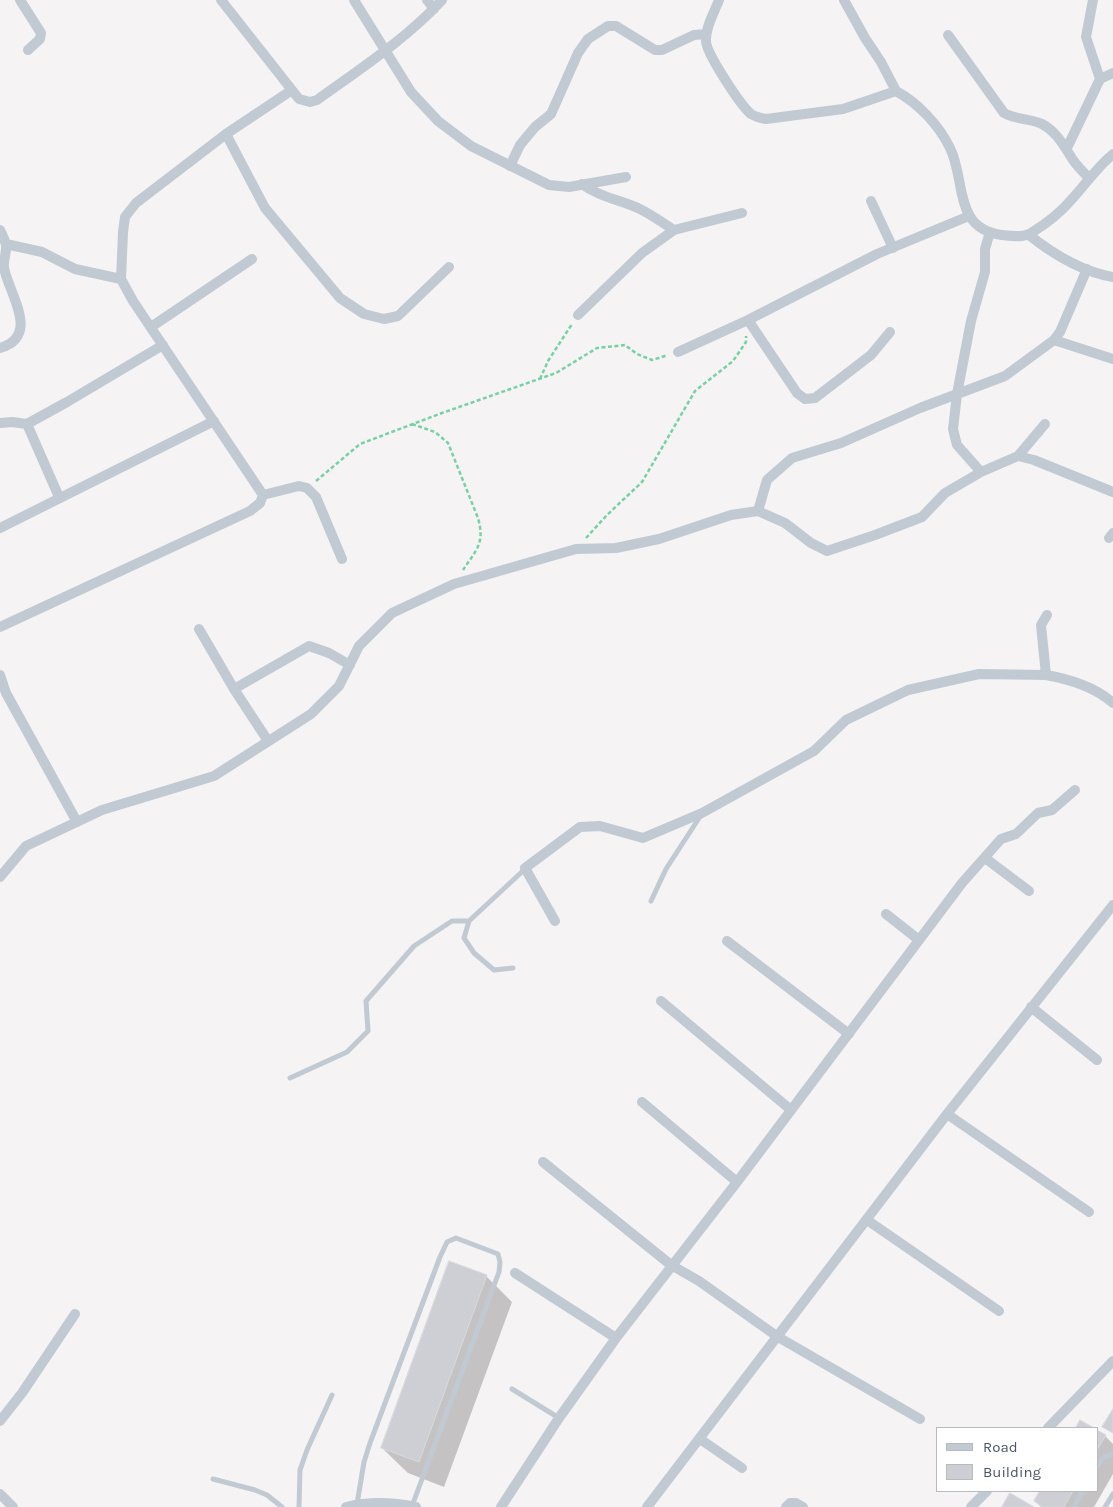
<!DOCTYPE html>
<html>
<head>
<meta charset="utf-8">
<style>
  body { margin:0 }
  #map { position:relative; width:1113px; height:1507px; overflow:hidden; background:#f5f3f3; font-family:Karla,sans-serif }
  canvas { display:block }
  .legend { position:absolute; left:936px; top:1427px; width:162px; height:65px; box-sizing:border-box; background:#fff; border:1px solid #b7bbc0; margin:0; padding:6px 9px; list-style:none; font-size:15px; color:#4a5661 }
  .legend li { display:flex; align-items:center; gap:10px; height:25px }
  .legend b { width:25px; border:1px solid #b7bbc0 }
</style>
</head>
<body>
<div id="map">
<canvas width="1113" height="1507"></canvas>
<ul class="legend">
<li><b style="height:6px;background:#c1cad2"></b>Road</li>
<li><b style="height:14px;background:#cdcfd5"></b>Building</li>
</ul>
</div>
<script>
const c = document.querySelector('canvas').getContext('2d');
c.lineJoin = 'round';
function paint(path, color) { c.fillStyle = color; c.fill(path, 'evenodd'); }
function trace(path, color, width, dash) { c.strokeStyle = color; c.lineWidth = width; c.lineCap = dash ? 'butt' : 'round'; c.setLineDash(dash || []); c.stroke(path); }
const shadow = new Path2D(`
  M486,1276L512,1302L444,1487L408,1473L382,1448Z
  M1097,1431L1105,1436L1113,1444V1474L1094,1507H1041L1035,1501L1041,1491H1097Z`);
const building = new Path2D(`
  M449,1261L487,1275L419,1462L381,1448Z
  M1113,1409V1433L1102,1427Z
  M1080,1420L1094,1428H1076Z
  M1097,1430L1106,1435L1097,1450Z
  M1040,1491H1073L1064,1507H1043L1034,1501Z
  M1010,1493L1034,1507H1002Z`);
const path = new Path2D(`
  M540,379L548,361L572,324
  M412,424L435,432L448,443L478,518C485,543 477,549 463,570
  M316,481L360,444L442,413L556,373L597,348L625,345L637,354L652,360L668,355
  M586,538L607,515L642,482L695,391L733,361L746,342V336`);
const lane = new Path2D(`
  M651,901L666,869L701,815
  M469,921L464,938L474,953L494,970L513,968
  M290,1078L347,1052L368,1031L366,1001L414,946L452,921H469L525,869
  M512,1389L559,1418
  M1097,1466L1104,1457L1113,1454
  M213,1479L255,1490L267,1495L282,1507
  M357,1504L364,1462L370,1443L440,1257L447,1242L456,1238L498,1254L500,1262L499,1272L412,1506
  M299,1507L300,1470L307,1450L332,1395
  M1074,1507L1083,1491
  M1105,1507L1113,1494`);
const street = new Path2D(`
  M20,0L41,33L40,39L28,50
  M221,0L299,99L310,102L317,100C360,69 406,39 442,0
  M354,0L411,92L438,121L471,146L549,185L569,187L626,177
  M427,0L434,9
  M719,0C714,13 705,28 706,41C706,53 741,106 751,114C756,117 760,118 766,119L843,109L896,91C918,103 939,125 950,148C966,180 953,229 1002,235C1011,236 1023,238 1031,233C1046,224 1061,212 1072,199C1087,183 1095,169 1113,154
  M844,0L865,38L881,62L896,91
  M948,35L1004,113C1016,120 1029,118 1042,124C1057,132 1064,146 1073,160C1077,166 1083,172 1089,178
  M1100,79L1113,73
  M226,134L265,208L340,298L364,314L384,319L398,316L449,267
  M1067,148L1100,79L1086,37L1093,0
  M510,166L520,145L535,127L551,114L578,53L588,39L608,26H616L655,50H662L694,35L706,34
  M582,184C599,197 621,200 640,209C652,215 663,223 674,230
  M871,201L893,248
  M0,230C2,234 5,240 6,245C7,252 3,260 4,268C9,294 41,336 0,348
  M1029,235C1053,254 1083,272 1113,277
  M6,244L42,252L75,269L121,279
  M578,315L642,253L674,230L742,213
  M748,320L797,393L805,399L815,398L871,355L890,332
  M151,327L252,259
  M1054,340L1113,359
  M678,352L748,320L877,254L969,216
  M0,423L12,422L27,424L67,402L163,345
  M27,424L59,497
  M1018,456L1045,424
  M981,472L957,445L953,429L957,394L971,321L985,272V249L990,232
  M263,495L299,486L307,488L316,497L342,559
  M758,511L767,480L792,458L841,443L920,408L1005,376L1054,340L1060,332L1087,269
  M0,528L214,421
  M1109,538L1113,533
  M0,627L250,511L260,503L263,495L133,301L121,279L123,232L125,217L136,203L226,134L292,90
  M199,629L234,689L268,741
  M0,675L6,693L77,822
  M1046,675L1041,625L1047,615
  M234,689L309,646L329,653L350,665
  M985,858L1029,891
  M0,877L26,846L102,810L214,776L311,714L339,686L359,646L392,613L454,584L576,549L616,548L659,539L731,515L758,511L785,523L811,543L827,551L875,535L922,517L945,493L981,472L1018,456L1034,460L1113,492
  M886,914L919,940
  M555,921L525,868L580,827L600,826L643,838L702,813L814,751L846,720L908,690L979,674L1046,675C1069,679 1095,687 1113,703
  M727,941L849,1034
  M661,1001L791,1110
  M1031,1007L1097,1060
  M642,1102L737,1182
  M947,1114L1089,1212
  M543,1162L671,1265L699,1281L778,1337L920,1419
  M867,1220L999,1311
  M515,1273L616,1338
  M0,1421L22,1393L75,1314
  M1048,1428L1113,1361
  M700,1439L742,1468
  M0,1494L13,1507
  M346,1507C370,1501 392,1502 416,1507
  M501,1507L559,1418L616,1338L737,1182L962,883L1001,839L1016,834L1038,813L1052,810L1075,790
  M647,1507L947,1114L1113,905
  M786,1507L790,1503H796L803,1507
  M971,1507L987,1491`);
paint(shadow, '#0003');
paint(building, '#cdcfd5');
trace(building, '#d7d9de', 1);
trace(path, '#7ad0a6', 2.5, [4, 2.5]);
trace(lane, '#c1cad2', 5);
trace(street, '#c1cad2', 10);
</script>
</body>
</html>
